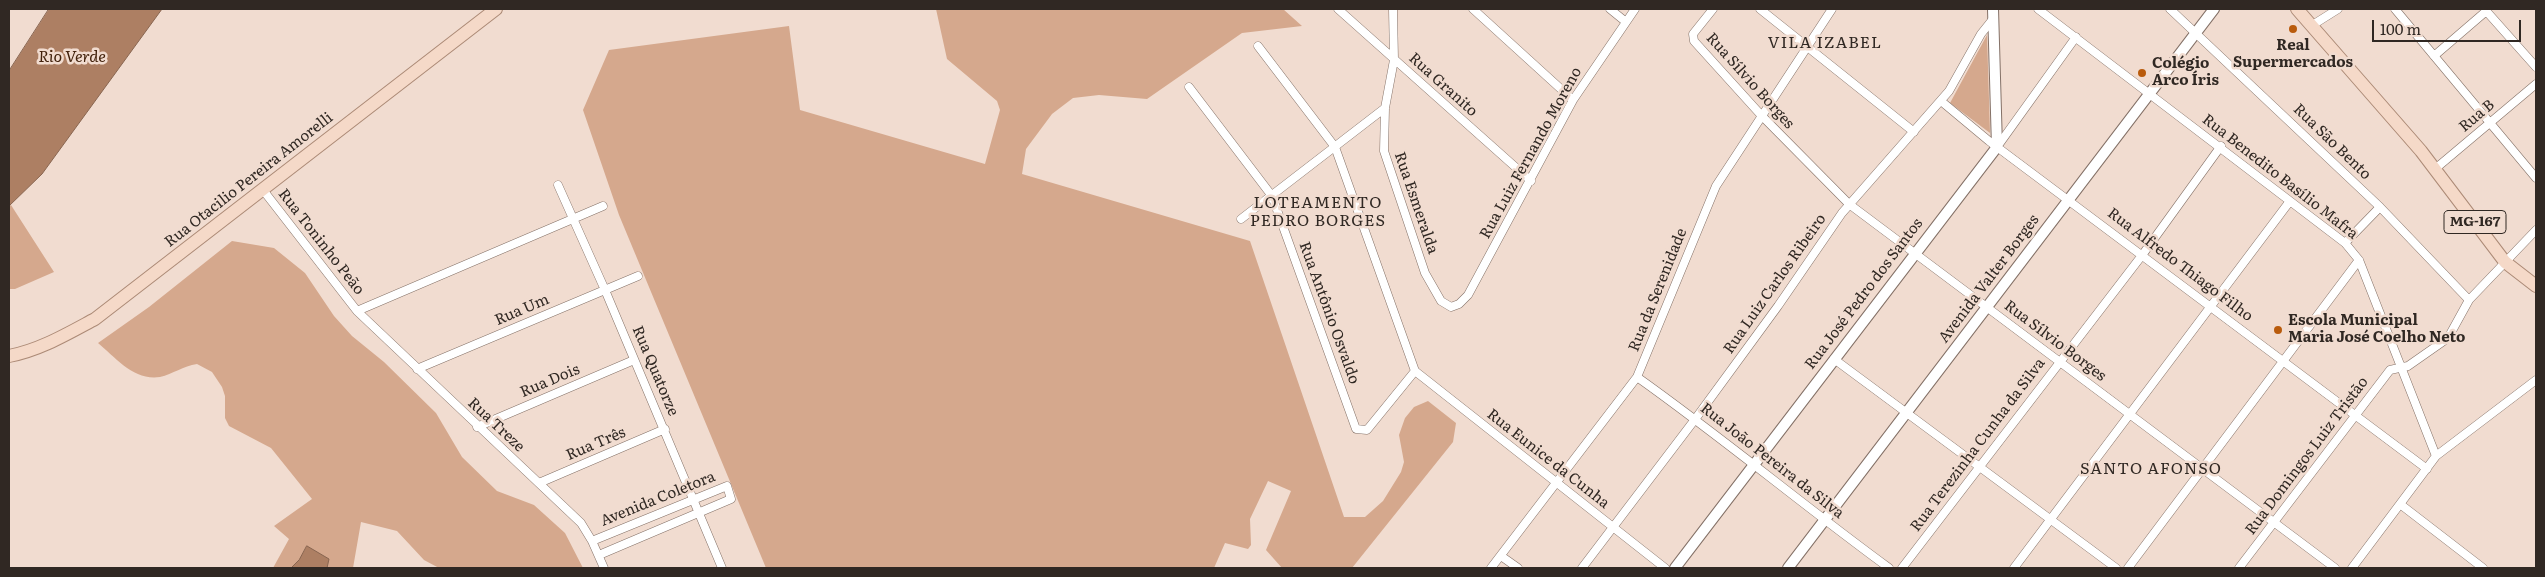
<!DOCTYPE html>
<html>
<head>
<meta charset="utf-8">
<style>
  body { margin:0 }
  #map { position:relative; width:2545px; height:577px; overflow:hidden; background:#f1dcd0; font-family:Literata,serif }
  canvas { display:block }
  .frame { position:absolute; inset:0; border:10px solid #302823; pointer-events:none }
  .scale { position:absolute; left:2372px; top:20px; width:149px; height:22px; box-sizing:border-box; border:2px solid #302823; border-top:0; padding-left:6px; font-size:15px; line-height:18px; white-space:nowrap; color:#302823; -webkit-text-stroke:4px #f1dcd0; paint-order:stroke }
</style>
</head>
<body>
<div id="map">
<canvas width="2545" height="577"></canvas>
<div class="frame"></div>
<div class="scale">100 m</div>
</div>
<script>
const c = document.querySelector('canvas').getContext('2d');
c.lineJoin = 'round';
function paint(path, color) { c.fillStyle = color; c.fill(path, 'evenodd'); }
function trace(path, color, width, dash) { c.strokeStyle = color; c.lineWidth = width; c.lineCap = dash ? 'butt' : 'round'; c.setLineDash(dash || []); c.stroke(path); }
function write(font, color, halo, rows, align = 'center') {
  c.font = font + ' Literata,serif'; c.lineWidth = 5; c.setLineDash([]); c.textBaseline = 'middle'; c.strokeStyle = halo; c.fillStyle = color; for (const [text, x, y, turn = 0] of rows) {
    c.save(); c.translate(x, y); c.rotate((+turn || 0) * Math.PI / 180); c.textAlign = isNaN(turn) ? turn : align; if (halo) c.strokeText(text, 0, 0); c.fillText(text, 0, 0); c.restore();
  }
}
const green = new Path2D(`
  M936,9H1283L1302,26L1242,33L1147,99L1099,95L1073,98L1052,114L1026,149L1022,174L1250,241L1344,517H1365L1383,501L1401,472L1404,462L1399,435L1405,418L1414,407L1428,401L1456,423L1453,442L1352,568H1282L1266,550L1291,491L1268,481L1250,519L1251,545L1248,549L1225,543L1214,568H766L619,215L583,110L609,50L789,26L800,110L985,164L1000,110L997,101L947,59Z
  M1987,35L1990,133L1950,103Z
  M11,205L54,272L15,289H9V206Z
  M232,241L274,248L305,273L334,316L352,336L384,362L436,413L462,457L497,491L534,505L565,533L583,568H439L424,560L397,531L361,522L353,568H273L289,539L274,526L312,499L271,448L229,426L225,418V396L222,387L212,372L197,364C183,366 173,374 160,377C134,381 116,358 98,343L149,307Z`);
const water = new Path2D(`
  M49,9H162L42,174L9,206V71Z
  M307,546L329,559L327,568H291L299,560Z`);
const minor = new Path2D(`
  M1338,9L1531,181
  M1393,9L1394,60L1385,108L1384,151L1425,273L1441,301L1451,307L1459,304L1468,295L1573,100L1635,9
  M1473,9L1573,100
  M1610,9L1626,22
  M1713,9L1693,34L1694,41L1761,115L1849,204L2335,568
  M1760,9L1914,132
  M2038,9L2345,243L2359,260L2436,456
  M2170,9L2380,207L2469,300
  M2395,9L2536,178
  M2311,26L2338,9
  M1258,46L1335,147L1415,371
  M2434,56L2484,13H2488L2536,67
  M1189,87L1272,196L1356,429L1367,430L1415,371
  M1941,101L1989,141L2427,469
  M1997,147L2076,37
  M2435,169L2536,84
  M558,185L605,290L722,568
  M263,190L357,311L581,523L592,541L604,568
  M1241,219L1385,108
  M2345,243L2380,207
  M357,311L603,206
  M1834,359L2116,568
  M417,369L638,276
  M1415,371L1665,568
  M1637,377C1723,438 1804,506 1889,568
  M477,427L634,360
  M539,483L665,429
  M2400,504L2483,568
  M592,541L727,486L731,499L599,555
  M1501,556L1518,568
  M1491,568L1637,377L1716,186L1832,9
  M1582,568L1696,418L1778,306L1842,213L1949,91L1981,34L1993,19
  M1902,568L2143,254L2221,146
  M2014,568L2290,201
  M2128,568L2359,260
  M2239,568L2390,370L2408,366L2448,338L2469,300L2536,230
  M2352,568L2436,456L2536,380`);
const tertiary = new Path2D(`
  M1675,568L1997,147L1993,9
  M1788,568L2214,9`);
const primary = new Path2D(`
  M2297,9L2421,151L2505,262L2536,286
  M9,356C40,350 67,334 95,319L496,9`);
const markers = [
  [2293,29,5,"#b95b0c"],
  [2142,73,5,"#b95b0c"],
  [2278,330,5,"#b95b0c"]
];
const shields = [
  [2475,222,62]
];
const shieldNames = [
  ["MG-167",2475,222]
];
const poiNames = [
  ["Real",2293,46,"center"],
  ["Supermercados",2293,63,"center"],
  ["Colégio",2152,64],
  ["Arco Íris",2152,81],
  ["Escola Municipal",2288,321],
  ["Maria José Coelho Neto",2288,338]
];
const streetNames = [
  ["Rua Sílvio Borges",1750,81,48],
  ["Rua Granito",1443,85,42],
  ["Rua B",2477,116,-40],
  ["Rua São Bento",2332,142,44],
  ["Rua Luiz Fernando Moreno",1531,153,-61],
  ["Rua Benedito Basílio Mafra",2280,177,38],
  ["Rua Otacilio Pereira Amorelli",249,180,-38],
  ["Rua Esmeralda",1416,203,71],
  ["Rua Toninho Peão",321,242,52],
  ["Rua Alfredo Thiago Filho",2180,265,37],
  ["Avenida Valter Borges",1989,279,-53],
  ["Rua Luiz Carlos Ribeiro",1775,284,-55],
  ["Rua da Serenidade",1658,290,-68],
  ["Rua José Pedro dos Santos",1864,294,-53],
  ["Rua Um",522,310,-23],
  ["Rua Antônio Osvaldo",1329,313,70],
  ["Rua Sílvio Borges",2055,341,37],
  ["Rua Quatorze",655,371,67],
  ["Rua Dois",550,381,-23],
  ["Rua Treze",496,425,43],
  ["Rua Três",596,444,-23],
  ["Rua Terezinha Cunha da Silva",1978,445,-53],
  ["Rua Domingos Luiz Tristão",2307,456,-53],
  ["Rua Eunice da Cunha",1548,459,38],
  ["Rua João Pereira da Silva",1772,461,38],
  ["Avenida Coletora",658,499,-22]
];
const neighbourhoodNames = [
  ["VILA IZABEL",1825,43],
  ["LOTEAMENTO",1318,203],
  ["PEDRO BORGES",1318,221],
  ["SANTO AFONSO",2151,469]
];
const waterNames = [
  ["Rio Verde",72,57]
];
paint(green, '#d5a88d');
paint(water, '#ad7f63');
trace(water, '#886550', 1);
trace(minor, '#847167', 9);
trace(tertiary, '#847167', 12);
trace(primary, '#ac8a76', 14);
trace(minor, '#fff', 8);
trace(tertiary, '#fff', 10);
trace(primary, '#f5d9c8', 12);
for (const [x, y, r, color] of markers) { const dot = new Path2D(); dot.arc(x, y, r, 0, 2 * Math.PI); c.fillStyle = color; c.fill(dot); trace(dot, '#f1dcd0', 2); }
for (const [x, y, w] of shields) { const box = new Path2D(); box.roundRect(x - w / 2, y - 11.5, w, 23, 4); c.fillStyle = '#f1dcd0'; c.fill(box); trace(box, '#302823', 1); }
write('bold 14px', '#302823', null, shieldNames);
write('bold 15px', '#302823', '#f1dcd0', poiNames, 'left');
write('15px', '#302823', '#f1dcd0', streetNames);
c.letterSpacing = '1px';
write('16px', '#302823', '#f1dcd0', neighbourhoodNames);
c.letterSpacing = '0px';
write('italic 16px', '#41210b', '#f1dcd0', waterNames);
</script>
</body>
</html>
